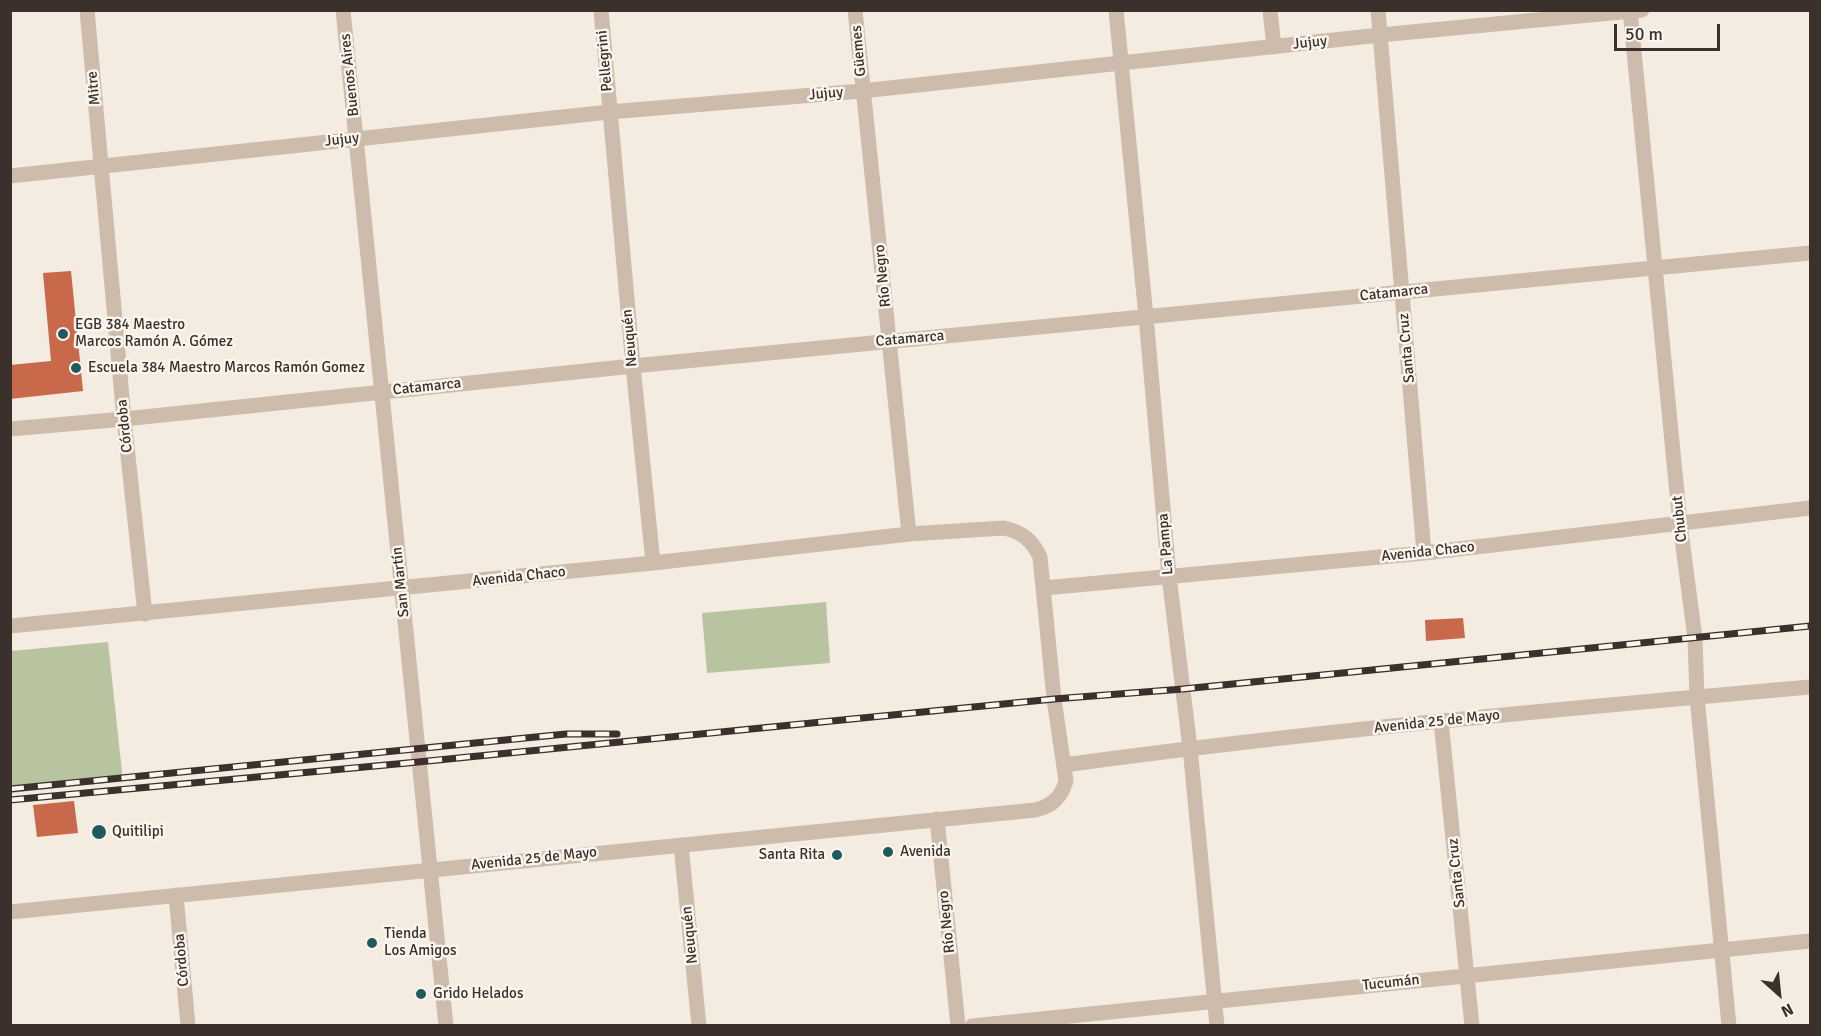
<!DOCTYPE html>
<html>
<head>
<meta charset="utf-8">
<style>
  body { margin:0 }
  #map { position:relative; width:1821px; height:1036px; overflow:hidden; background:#f4ebe1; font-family:Signika,sans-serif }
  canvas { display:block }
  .frame { position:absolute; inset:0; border:12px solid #3b302b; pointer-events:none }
  .north { position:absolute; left:1749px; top:964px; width:60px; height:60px; -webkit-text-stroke:4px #fbf5ee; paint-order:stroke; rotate:153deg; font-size:16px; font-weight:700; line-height:24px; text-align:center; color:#3b302b }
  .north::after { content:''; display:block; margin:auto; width:21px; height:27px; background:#3b302b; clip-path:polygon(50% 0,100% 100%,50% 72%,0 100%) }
  .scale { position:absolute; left:1614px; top:24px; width:106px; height:27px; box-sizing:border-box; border:3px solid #3b302b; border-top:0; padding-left:8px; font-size:18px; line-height:21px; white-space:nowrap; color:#3b302b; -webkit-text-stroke:4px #fbf5ee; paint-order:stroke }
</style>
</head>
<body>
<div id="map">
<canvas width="1821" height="1036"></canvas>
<div class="frame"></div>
<div class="north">N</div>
<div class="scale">50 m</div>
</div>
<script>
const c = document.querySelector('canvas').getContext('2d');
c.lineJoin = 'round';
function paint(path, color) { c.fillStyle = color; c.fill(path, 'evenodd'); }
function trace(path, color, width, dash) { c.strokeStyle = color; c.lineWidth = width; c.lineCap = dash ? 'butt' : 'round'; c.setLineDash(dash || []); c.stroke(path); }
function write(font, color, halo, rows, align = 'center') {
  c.font = font + ' Signika,sans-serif'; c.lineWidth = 5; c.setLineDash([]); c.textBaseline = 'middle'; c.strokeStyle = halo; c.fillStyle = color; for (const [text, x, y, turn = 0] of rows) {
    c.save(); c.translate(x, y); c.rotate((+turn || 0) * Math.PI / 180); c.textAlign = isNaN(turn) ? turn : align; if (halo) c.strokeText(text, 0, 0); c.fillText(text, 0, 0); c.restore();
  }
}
const green = new Path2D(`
  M826,602L830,663L707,673L702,613Z
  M108,642L123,781L11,793V651Z`);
const building = new Path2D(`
  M71,271L83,391L10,399V365L51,361L43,273Z
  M1463,618L1465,638L1426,641L1425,620Z
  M74,801L78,833L37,837L33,805Z`);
const minor = new Path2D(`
  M87,10L124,419L145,614
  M343,10L446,1026
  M601,10L633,366L653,563
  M855,10L909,534
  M1116,10L1146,317L1169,576L1190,748L1217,1026
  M1270,10L1274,47
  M1378,10L1424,553
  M1630,10L1680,524L1695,638L1697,697L1729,1026
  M10,176L609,112L862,91L1380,35L1642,10
  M10,429L124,419L633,366L1810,253
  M1044,588L1424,553L1810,508
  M10,626L653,563L909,534L1004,528C1022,532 1032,540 1040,557L1054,699L1066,781C1061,798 1052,806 1035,810L10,912
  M1441,721L1472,1026
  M1064,765C1312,731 1561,709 1810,687
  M937,819L958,1026
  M681,845L699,1026
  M176,895L188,1026
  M972,1026L1810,941`);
const rail = new Path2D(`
  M10,789L566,734H617
  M10,800L418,762L1054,699L1183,689L1810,626`);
const markers = [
  [63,334,6,"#1f5a5e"],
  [76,368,6,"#1f5a5e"],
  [99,832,8,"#1f5a5e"],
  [888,852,6,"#1f5a5e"],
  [837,855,6,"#1f5a5e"],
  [372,943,6,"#1f5a5e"],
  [421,994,6,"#1f5a5e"]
];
const streetNames = [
  ["Jujuy",1310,43,-6],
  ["Güemes",859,51,-95],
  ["Pellegrini",605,61,-95],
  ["Buenos Aires",350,75,-96],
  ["Mitre",94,88,-95],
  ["Jujuy",826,94,-5],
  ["Jujuy",342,140,-6],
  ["Río Negro",883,276,-96],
  ["Catamarca",1394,293,-6],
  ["Neuquén",630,338,-95],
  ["Catamarca",910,339,-5],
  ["Santa Cruz",1407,348,-95],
  ["Catamarca",427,387,-6],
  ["Córdoba",125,426,-96],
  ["Chubut",1680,519,-96],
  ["La Pampa",1166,544,-95],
  ["Avenida Chaco",1428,552,-6],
  ["Avenida Chaco",519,577,-6],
  ["San Martín",401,582,-96],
  ["Avenida 25 de Mayo",1437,722,-6],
  ["Avenida 25 de Mayo",534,859,-6],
  ["Santa Cruz",1457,873,-96],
  ["Río Negro",947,922,-96],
  ["Neuquén",690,935,-96],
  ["Córdoba",182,960,-95],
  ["Tucumán",1391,983,-6]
];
const poiNames = [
  ["EGB 384 Maestro",75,325],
  ["Marcos Ramón A. Gómez",75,342],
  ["Escuela 384 Maestro Marcos Ramón Gomez",88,368],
  ["Quitilipi",112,832],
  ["Avenida",900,852],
  ["Santa Rita",825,855,"right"],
  ["Tienda",384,934],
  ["Los Amigos",384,951],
  ["Grido Helados",433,994]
];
paint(green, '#b8c4a0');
paint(building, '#c8694b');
trace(minor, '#cdbbac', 15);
trace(rail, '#3b302b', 7);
trace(rail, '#fbf5ee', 4.5, [14]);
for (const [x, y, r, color] of markers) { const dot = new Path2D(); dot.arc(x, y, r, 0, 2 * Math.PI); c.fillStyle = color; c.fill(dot); trace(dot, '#fbf5ee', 2); }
write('15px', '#3b302b', '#fbf5ee', streetNames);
write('15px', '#3b302b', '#fbf5ee', poiNames, 'left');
</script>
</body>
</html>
